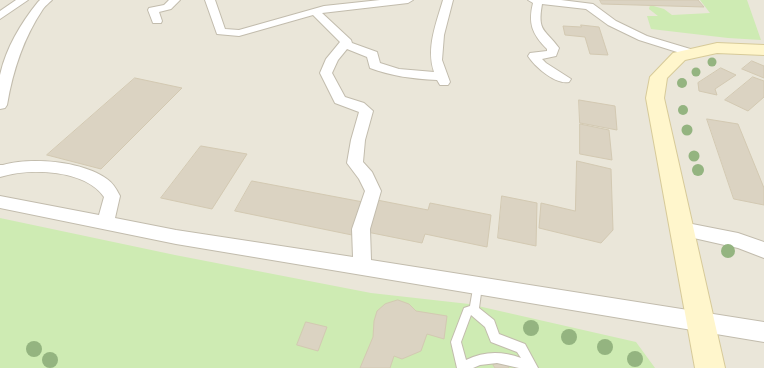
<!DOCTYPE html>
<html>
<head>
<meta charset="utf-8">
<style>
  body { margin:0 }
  canvas { display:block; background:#f6f3eb }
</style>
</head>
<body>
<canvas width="764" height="368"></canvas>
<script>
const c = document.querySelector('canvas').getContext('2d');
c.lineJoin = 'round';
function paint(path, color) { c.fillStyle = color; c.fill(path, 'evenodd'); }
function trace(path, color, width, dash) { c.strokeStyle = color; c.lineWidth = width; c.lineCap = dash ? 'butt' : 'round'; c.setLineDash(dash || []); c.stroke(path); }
const residential = new Path2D(`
  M0,0H764V368H0Z`);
const green = new Path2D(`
  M700,0H747L761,40L728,38L651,29L647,16H658L649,9L650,5L664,9L672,15L710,13Z
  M0,218L175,255L371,293L469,304L636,342L655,368H0Z`);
const building = new Path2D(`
  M600,0H698L704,7L602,4Z
  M581,25L599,27L608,55L590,54L585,37L565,35L563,26L581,27Z
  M752,61L764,66V78L742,69Z
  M721,68L736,75L715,89L717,95L699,91L698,83Z
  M753,77L764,81V97L748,111L725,100Z
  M135,78L182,88L101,169L47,155Z
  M579,100L615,106L617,130L580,123Z
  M707,119L738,124L764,188V205L734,199Z
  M580,124L609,130L612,160L580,154Z
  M201,146L247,154L212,209L161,198Z
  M577,161L611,169L613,230L601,243L539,228L541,203L575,211Z
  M252,181L363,202L352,235L235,211Z
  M502,196L537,203L536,246L498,238Z
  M377,200L428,210L430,203L491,215L487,247L425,234L422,243L367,232Z
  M398,300L409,304L416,311L447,316L444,339L427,334L421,351L402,359L394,356L390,368H360L373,337L374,321L377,311L385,304Z
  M306,322L327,327L318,351L297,345Z
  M505,361L509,368H495L493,365Z`);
const lane = new Path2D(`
  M477,282L480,283L482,286L479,308L494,320L499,334L525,344L538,368H519L497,363L480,365L473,368H457L451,342L464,308L470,306L474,283ZM471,315L485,327L491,342L517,352L521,358C502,351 484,351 466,360L461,342Z`);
const street = new Path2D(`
  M16,0H28L0,19V11Z
  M52,0C49,3 46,5 43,9C23,39 13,70 7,105L5,108L0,109C0,98 0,85 0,75C6,48 21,23 38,2L40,0Z
  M169,0H180L171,9L159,12L162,21L161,23H153L148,10L149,8L164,5Z
  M205,0H215L225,29L239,30L324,6L380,0H413L408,3L322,13L351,40L352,43L377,52L380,63L399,69L434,72C426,48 436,24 443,0H453L444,35L442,60L450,82L448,85H440L437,80C414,79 391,76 370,68L367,57L347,49L338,60L332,73L345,97L364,103L373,111L365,140L363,162L372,172L381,191L370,229L371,260L764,322V342L176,244L0,208V196L99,215L104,197C85,169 29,168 0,177V165H3C31,157 82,161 107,179C113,183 117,190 120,196L115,218L176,230L353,257L352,229L365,191L359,179L347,163L351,140L359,112L335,103L320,73L326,59L340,42L313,15L239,36L217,34Z
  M528,0H561L593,4L616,21L647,36L697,51L699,53L693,57L639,40L608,25L586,9L542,4C537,32 545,29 559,48L556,56L542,59L546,63L571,79L569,82C556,85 535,67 528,56L530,53L547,51V49C532,34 528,23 533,3Z
  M682,222L738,233L764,242V258L738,248L676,234L673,229L676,224Z`);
const secondary = new Path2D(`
  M717,43L764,45V55L717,53L685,60L667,78L664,98L725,368H695L646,98L650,77L673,53Z`);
const trees = [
  [712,62,4.5],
  [696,72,4.5],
  [682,83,5],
  [683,110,5],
  [687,130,5.5],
  [694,156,5.5],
  [698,170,6],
  [728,251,7],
  [531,328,8],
  [569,337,8],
  [605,347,8],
  [34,349,8],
  [635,359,8],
  [50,360,8]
];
paint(residential, '#eae6d9');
paint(green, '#ceebb3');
paint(building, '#dbd3c2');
trace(building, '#d3c9b2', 1);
trace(lane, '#c2bcad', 2);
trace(street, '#c2bcad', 2);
trace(secondary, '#d7ca99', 2);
paint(lane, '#fff');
paint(street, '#fff');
paint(secondary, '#fff6cc');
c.fillStyle = '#94b480';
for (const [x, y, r] of trees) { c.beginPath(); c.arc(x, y, r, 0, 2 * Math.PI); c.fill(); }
</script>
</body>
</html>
